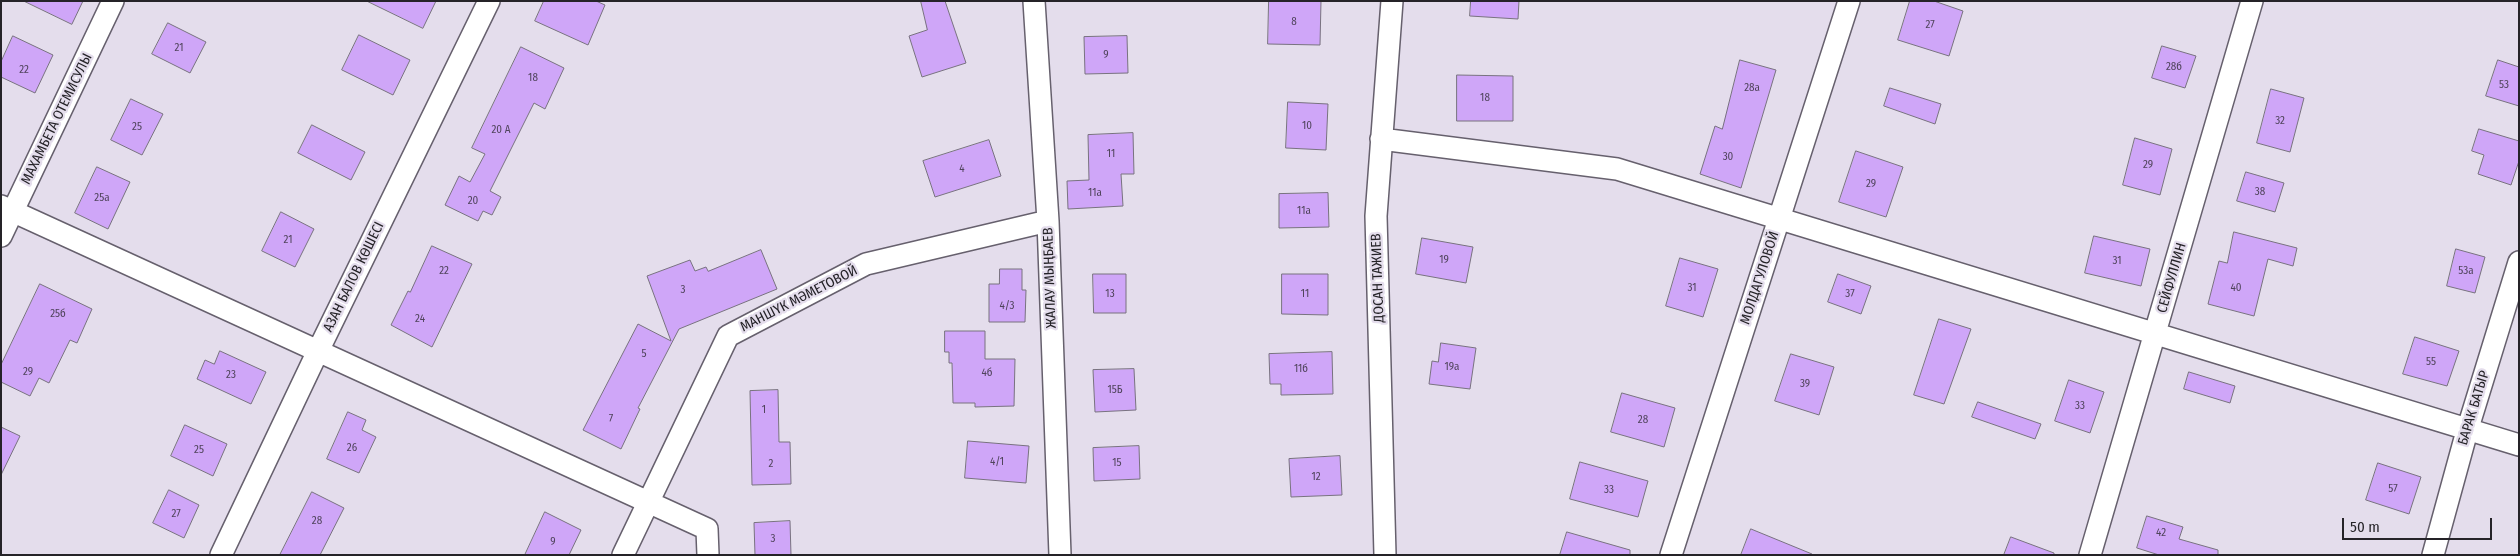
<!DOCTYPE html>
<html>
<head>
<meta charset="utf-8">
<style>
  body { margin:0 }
  #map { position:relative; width:2520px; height:556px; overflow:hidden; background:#e4ddec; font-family:"Fira Sans Condensed",sans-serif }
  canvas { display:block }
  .frame { position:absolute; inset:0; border:2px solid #252328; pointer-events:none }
  .scale { position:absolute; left:2342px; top:518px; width:150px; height:22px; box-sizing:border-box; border:2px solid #252328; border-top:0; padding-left:6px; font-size:15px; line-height:18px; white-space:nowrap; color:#252328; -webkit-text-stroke:4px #e4ddec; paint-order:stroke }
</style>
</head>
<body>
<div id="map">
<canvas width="2520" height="556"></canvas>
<div class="frame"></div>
<div class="scale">50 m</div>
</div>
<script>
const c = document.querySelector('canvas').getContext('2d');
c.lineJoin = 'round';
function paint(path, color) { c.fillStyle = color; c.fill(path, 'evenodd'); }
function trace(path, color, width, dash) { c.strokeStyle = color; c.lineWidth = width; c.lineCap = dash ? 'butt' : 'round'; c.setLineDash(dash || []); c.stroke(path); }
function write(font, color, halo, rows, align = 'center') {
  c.font = font + ' "Fira Sans Condensed",sans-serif'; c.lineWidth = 4.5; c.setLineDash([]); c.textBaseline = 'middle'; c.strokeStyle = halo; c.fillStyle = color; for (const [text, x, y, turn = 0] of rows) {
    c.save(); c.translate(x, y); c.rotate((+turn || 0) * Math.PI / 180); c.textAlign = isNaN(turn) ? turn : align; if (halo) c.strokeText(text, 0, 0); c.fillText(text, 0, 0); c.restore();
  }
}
const building = new Path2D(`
  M24,1H83L72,24Z
  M367,1H436L423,28Z
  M544,1H596L605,5L588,45L535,21Z
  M921,1H945L966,63L922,77L909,36L927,30Z
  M1269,1H1321L1320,45L1268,44Z
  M1471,1H1519L1518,19L1470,16Z
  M1910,1H1934L1963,11L1949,56L1898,40Z
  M168,23L206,42L190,73L152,54Z
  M359,35L410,60L393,95L342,70Z
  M13,36L53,55L35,93L1,77V62Z
  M1127,36L1128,73L1085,74L1084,37Z
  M2162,46L2196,56L2185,88L2152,78Z
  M521,47L564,68L545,109L534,103L490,191L501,197L492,215L483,211L478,221L445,205L459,176L470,182L485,154L472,148Z
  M1740,60L1776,70L1741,188L1700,174L1715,126L1722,129Z
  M2498,60L2519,67V106L2486,96Z
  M1457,75L1513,76V121H1457Z
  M1890,88L1941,104L1935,124L1884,106Z
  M2271,89L2304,98L2290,152L2257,143Z
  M131,99L163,114L142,155L111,140Z
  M1288,102L1328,104L1326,150L1286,148Z
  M312,125L365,152L351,180L298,153Z
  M2479,129L2519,141V161L2511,185L2478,174L2484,155L2472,151Z
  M1133,133L1134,174H1121L1123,206L1068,209L1067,181L1089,180L1088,135Z
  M2135,138L2172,149L2160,195L2123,185Z
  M989,140L1001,176L935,197L923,161Z
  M1856,151L1903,167L1886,217L1839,202Z
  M97,167L130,182L108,229L75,213Z
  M2246,172L2284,183L2275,212L2237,201Z
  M1328,193L1329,227L1279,228V194Z
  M281,212L314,229L295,267L262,251Z
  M2234,232L2297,248L2293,266L2268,259L2254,316L2208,304L2219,261L2227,263Z
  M2094,236L2150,249L2141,286L2085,273Z
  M1422,238L1473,247L1466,283L1416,274Z
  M432,246L472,264L432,347L391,325L408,291L410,292Z
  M2456,249L2485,257L2475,293L2447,286Z
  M761,250L777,289L679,329L638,408L640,409L621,449L583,430L638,324L671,341L647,276L690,260L695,271L706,267L708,271Z
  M1680,258L1718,269L1703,317L1666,306Z
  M1000,269H1022V290H1026L1025,322H989V284H999Z
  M1093,274H1126V313H1094Z
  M1282,274H1328V315L1282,314Z
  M1838,274L1871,286L1861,314L1828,302Z
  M40,284L92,309L77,343L70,340L49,383L39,378L30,396L1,382V365Z
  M1939,319L1971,329L1944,404L1914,395Z
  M945,331H985V359H1015L1014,406L975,407V403H953L952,363H949V352H945Z
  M2415,337L2459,351L2447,386L2403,374Z
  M1441,343L1476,348L1470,389L1429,384L1432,361L1438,362Z
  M220,351L266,372L251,404L197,379L205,360L214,364Z
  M1332,352L1333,394L1281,395V384H1270L1269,354Z
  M1791,354L1834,367L1819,415L1775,401Z
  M1134,369L1136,410L1095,412L1093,370Z
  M2189,372L2235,386L2230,403L2184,389Z
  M2069,380L2104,392L2090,433L2055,421Z
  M778,390L779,442H790L791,484L752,485L750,391Z
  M1622,393L1675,408L1664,447L1611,432Z
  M1978,402L2041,424L2035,439L1972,417Z
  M348,412L366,420L362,430L376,437L359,473L327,459Z
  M185,425L227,444L213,476L171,456Z
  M1,427L20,436L1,475Z
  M968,441L1029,446L1026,483L965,478Z
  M1139,446L1140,479L1094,481L1093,448Z
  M1340,456L1342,495L1291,497L1289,459Z
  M1580,462L1648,481L1638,517L1570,499Z
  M2378,463L2421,477L2409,514L2366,500Z
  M169,490L199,505L184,538L153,523Z
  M312,492L344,508L320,555H280Z
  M545,512L581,530L569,555H525Z
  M2147,516L2183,527L2179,539L2218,550V555H2159L2137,548Z
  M790,521L791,555H755L754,523Z
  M1751,529L1812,554V555H1741Z
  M1567,532L1630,550V555H1560Z
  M2011,537L2054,553V555H2004Z`);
const minor = new Path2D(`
  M1034,1L1048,221L1060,555
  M1381,139L1617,169L2519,445
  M1,206L707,529L708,555
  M1,236L113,1
  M221,555L318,351L489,1
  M623,555L728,336L866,264L1048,221
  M1385,555L1376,216L1392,1
  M1671,555L1849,1
  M2090,555L2252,1
  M2433,555L2467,431L2519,262`);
const numberNames = [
  ["8",1294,22],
  ["27",1930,25],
  ["21",179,48],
  ["9",1106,55],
  ["28б",2174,67],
  ["22",24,70],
  ["18",533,78],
  ["53",2504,85],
  ["28а",1752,88],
  ["18",1485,98],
  ["32",2280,121],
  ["10",1307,126],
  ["25",137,127],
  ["20 А",501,130],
  ["11",1111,154],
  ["30",1728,157],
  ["29",2148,165],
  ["4",962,169],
  ["29",1871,184],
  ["38",2260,192],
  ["11а",1095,193],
  ["25а",102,198],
  ["20",473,201],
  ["11а",1304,211],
  ["21",288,240],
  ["19",1444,260],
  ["31",2117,261],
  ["22",444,271],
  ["53а",2466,271],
  ["31",1692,288],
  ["40",2236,288],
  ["3",683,290],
  ["13",1110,294],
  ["11",1305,294],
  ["37",1850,294],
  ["4/3",1007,306],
  ["25б",58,314],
  ["24",420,319],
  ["5",644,354],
  ["55",2431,362],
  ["19а",1452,367],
  ["11б",1301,369],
  ["29",28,372],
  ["4б",987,373],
  ["23",231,375],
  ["39",1805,384],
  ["15Б",1115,390],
  ["33",2080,406],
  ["1",764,410],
  ["7",611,419],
  ["28",1643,420],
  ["26",352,448],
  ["25",199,450],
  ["4/1",997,462],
  ["15",1117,463],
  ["2",771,464],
  ["12",1316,477],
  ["57",2393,489],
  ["33",1609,490],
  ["27",176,514],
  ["28",317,521],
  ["42",2161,533],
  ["3",773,539],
  ["9",553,542]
];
const streetNames = [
  ["МАХАМБЕТА ОТЕМИСУЛЫ",57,119,-64],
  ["АЗАН БАЛОВ КӨШЕСІ",354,277,-64],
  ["ЖАЛАУ МЫҢБАЕВ",1050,278,-92],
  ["ДОСАН ТАЖИЕВ",1378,278,-92],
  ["МОЛДАГУЛОВОЙ",1760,278,-72],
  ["СЕЙФУЛЛИН",2172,278,-74],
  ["МАНШҮК МӘМЕТОВОЙ",799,299,-27],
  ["БАРАК БАТЫР",2474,408,-73]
];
paint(building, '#cfa6f8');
trace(building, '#78727f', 1);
trace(minor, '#66606d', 24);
trace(minor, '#fff', 21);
write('11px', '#50445c', null, numberNames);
write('14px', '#252328', '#e4ddec', streetNames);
</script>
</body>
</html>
